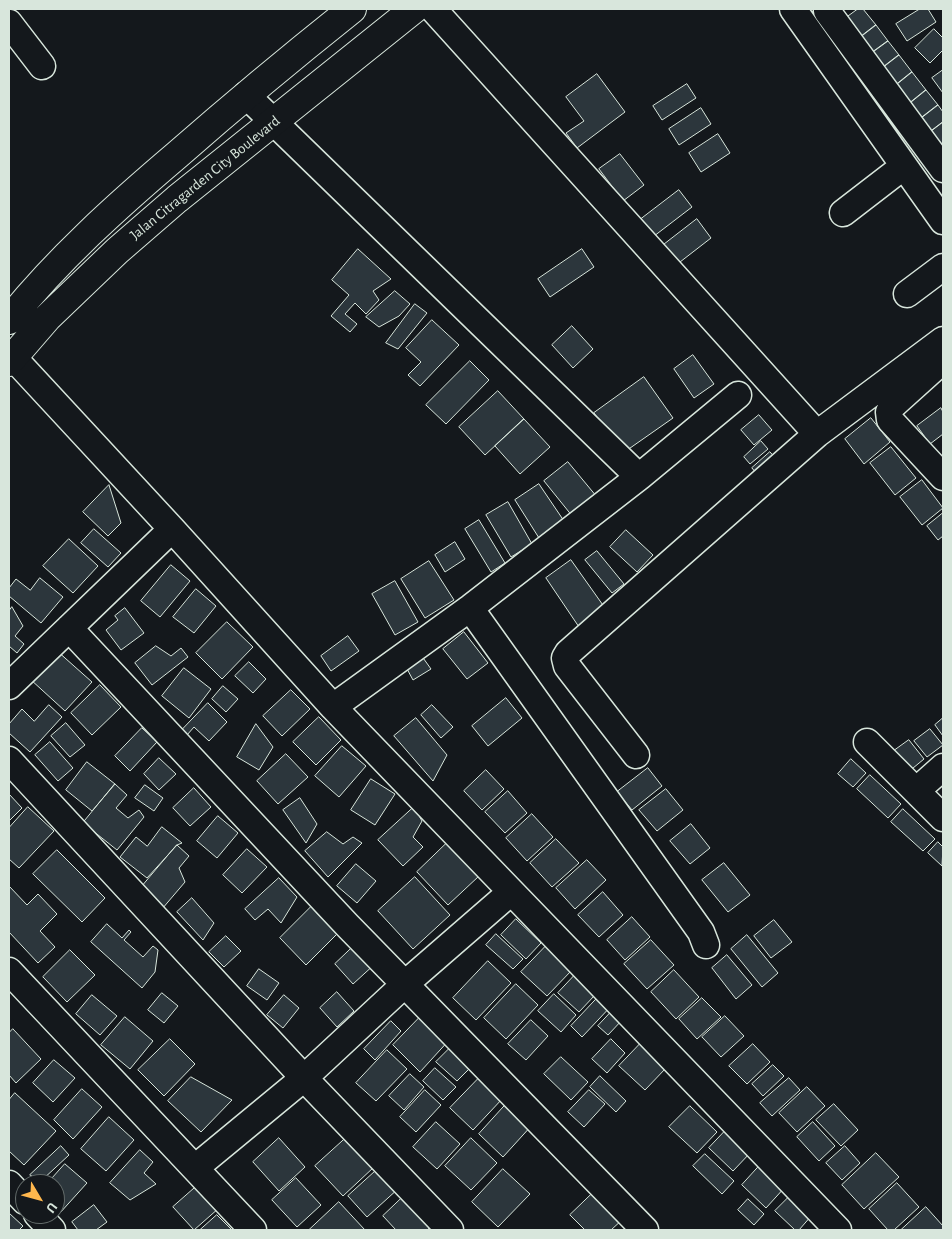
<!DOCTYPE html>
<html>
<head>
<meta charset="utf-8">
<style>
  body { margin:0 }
  #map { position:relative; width:952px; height:1239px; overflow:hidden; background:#14181c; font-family:"Alegreya Sans",sans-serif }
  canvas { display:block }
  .frame { position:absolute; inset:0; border:10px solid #d8e6dc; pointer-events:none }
  .north { position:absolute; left:15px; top:1174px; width:50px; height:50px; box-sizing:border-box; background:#14181c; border:1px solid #626a69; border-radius:50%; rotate:127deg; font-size:14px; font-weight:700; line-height:20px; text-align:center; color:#d8e6dc }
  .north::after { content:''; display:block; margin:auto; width:18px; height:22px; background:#ffb74d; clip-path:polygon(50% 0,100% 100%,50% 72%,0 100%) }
</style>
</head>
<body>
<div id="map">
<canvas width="952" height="1239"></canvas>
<div class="frame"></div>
<div class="north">U</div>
</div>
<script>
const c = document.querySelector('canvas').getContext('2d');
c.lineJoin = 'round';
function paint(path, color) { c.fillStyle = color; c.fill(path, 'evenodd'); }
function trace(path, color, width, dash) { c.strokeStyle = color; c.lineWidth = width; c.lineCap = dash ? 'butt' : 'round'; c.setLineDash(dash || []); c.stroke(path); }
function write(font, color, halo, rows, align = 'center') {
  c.font = font + ' "Alegreya Sans",sans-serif'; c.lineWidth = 4; c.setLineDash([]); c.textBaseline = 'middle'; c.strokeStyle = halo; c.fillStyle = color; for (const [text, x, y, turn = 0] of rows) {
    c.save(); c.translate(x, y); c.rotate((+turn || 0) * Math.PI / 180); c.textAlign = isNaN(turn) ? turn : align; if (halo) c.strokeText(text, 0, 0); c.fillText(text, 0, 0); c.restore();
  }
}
const building = new Path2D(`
  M858,9H863L876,25L854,42L839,23Z
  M920,9H928L936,22L907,41L896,24Z
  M876,25L888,41L866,57L854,42Z
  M934,29L943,38V50L930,63L915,48Z
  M888,41L899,55L877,72L866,57Z
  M899,55L912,72L891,89L877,72Z
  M943,70V93L932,78Z
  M912,72L926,90L905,107L891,89Z
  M597,74L625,112L577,148L566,133L584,121L566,97Z
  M687,84L696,98L662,120L653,106Z
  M926,90L938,105L916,122L905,107Z
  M938,105L943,112V122L926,135L916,122Z
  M701,108L711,124L679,145L669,129Z
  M943,122V157L926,135Z
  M718,134L730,153L701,172L689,153Z
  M620,154L644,185L623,201L599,169Z
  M679,190L692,207L645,243L632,226Z
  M697,219L711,238L671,269L657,250Z
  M358,249L391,279L373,291L379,300L366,314L355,303L345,314L357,324L350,332L331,316L349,295L332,280Z
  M582,249L594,267L550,297L538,279Z
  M395,291L410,304L399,316L379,327L366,317Z
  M415,304L427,313L398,349L386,343Z
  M432,320L459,345L420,386L408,375L421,362L406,348Z
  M572,326L593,349L573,368L552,345Z
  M693,355L714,384L694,398L674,369Z
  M470,361L489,380L446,424L426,405Z
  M644,377L673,418L623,453L594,413Z
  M498,391L524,419L485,455L459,427Z
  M941,408L943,412V434L930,444L917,426Z
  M759,415L772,430L754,445L741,430Z
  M871,418L890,442L864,464L845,439Z
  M524,419L550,447L520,474L495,446Z
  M761,441L768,449L750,464L744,457Z
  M891,447L916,478L895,495L870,463Z
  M770,452L779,462L760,478L752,468Z
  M568,462L597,497L573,517L544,481Z
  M922,480L943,508L922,525L900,497Z
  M539,484L564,521L539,538L515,500Z
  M109,485L121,523L108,536L83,512Z
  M508,502L532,544L511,557L486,515Z
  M943,513V536L938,540L927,526Z
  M479,520L505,563L491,572L465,529Z
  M94,529L121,553L108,567L81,543Z
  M626,530L653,555L637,572L610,547Z
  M69,539L98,566L73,593L43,566Z
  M455,542L465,559L445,572L435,555Z
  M597,551L624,584L612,593L585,560Z
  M571,560L605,608L579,627L546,578Z
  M429,561L454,600L425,618L401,579Z
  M171,565L190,581L160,617L141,601Z
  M40,578L63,597L41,623L9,596V588L16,579L30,590Z
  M395,581L418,622L395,635L372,594Z
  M196,589L216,606L194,633L173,617Z
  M12,607L23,626L15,636L24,644L17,653L9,646V611Z
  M125,608L144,633L121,650L106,630L118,620L115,616Z
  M227,622L253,647L222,679L196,653Z
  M464,632L488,663L467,679L443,649Z
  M348,636L359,651L331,671L321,656Z
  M156,646L171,656L181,648L188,657L152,685L135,663Z
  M56,650L92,682L65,711L30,679Z
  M421,655L431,669L413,680L406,667Z
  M249,662L266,679L253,693L235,676Z
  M184,668L211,689L189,718L162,696Z
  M100,685L121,707L92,735L71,713Z
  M223,686L238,699L226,712L212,699Z
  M291,690L310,709L282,736L263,716Z
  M506,698L522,718L488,746L472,726Z
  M208,703L227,722L209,741L194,727L187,735L182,730Z
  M49,705L62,717L30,752L9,733V724L22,709L34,721Z
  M432,705L453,727L441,738L421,715Z
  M319,717L341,740L316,765L293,742Z
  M416,718L447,755L433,781L394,736Z
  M943,718V736L935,725Z
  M66,723L85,745L70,757L51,736Z
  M256,724L273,747L259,770L237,757Z
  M142,728L157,742L130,771L115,756Z
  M930,729L943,745L927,757L914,741Z
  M909,740L924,759L907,773L891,753Z
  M50,742L73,768L58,781L35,755Z
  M342,746L366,766L339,797L315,776Z
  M286,754L308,777L278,804L257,781Z
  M159,758L176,774L159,790L144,774Z
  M851,759L866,773L853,787L838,774Z
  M87,762L115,784L92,811L66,790Z
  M648,768L662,786L632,810L617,792Z
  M486,770L504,789L482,810L464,791Z
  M870,775L901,804L888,818L857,789Z
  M371,779L395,794L375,825L351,810Z
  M115,784L127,795L116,808L128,818L139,810L144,817L117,850L83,823Z
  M145,785L163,798L154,811L135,798Z
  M194,788L211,807L190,826L173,808Z
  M666,789L683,810L657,831L639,810Z
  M508,791L527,813L505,833L485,812Z
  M9,794L22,808L9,821Z
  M300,798L317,824L306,843L283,810Z
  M28,807L54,831L19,868L9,859V828Z
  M414,807L422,821L413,837L423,847L403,866L378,840Z
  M903,809L935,839L923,851L891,822Z
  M532,814L553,837L527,861L506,838Z
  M218,816L238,833L217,858L197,841Z
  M691,824L710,848L690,864L670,841Z
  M162,827L182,843L177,845L147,878L120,857L136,837L147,846Z
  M327,832L343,844L353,837L362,843L328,877L305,851Z
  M556,839L579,863L552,887L530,863Z
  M448,842L479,876L448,905L417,872Z
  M938,842L943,847L942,866L928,853Z
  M177,845L189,856L179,868L185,882L162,909L139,890Z
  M247,849L267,867L242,893L223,875Z
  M57,850L105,898L82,922L33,874Z
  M587,860L606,880L575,909L556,888Z
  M724,863L750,895L728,912L702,880Z
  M356,864L376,881L357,903L337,886Z
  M415,877L450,915L413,949L378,911Z
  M279,878L297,897L281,923L268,909L255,920L245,909Z
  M9,886L27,905L38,894L57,914L40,931L55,947L38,963L9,932Z
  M603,892L623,915L599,937L578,915Z
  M192,898L214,923L203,940L177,912Z
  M311,907L337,934L306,965L280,938Z
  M632,917L650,937L625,960L607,940Z
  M516,919L541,943L526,959L501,935Z
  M774,920L792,942L771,958L754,936Z
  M107,924L122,938L129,930L131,932L124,940L143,957L153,946L158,950L155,972L142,988L91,942Z
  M496,934L523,959L513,969L486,945Z
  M747,935L778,973L762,987L731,949Z
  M226,936L241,951L224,967L209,952Z
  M651,940L674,965L647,989L624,964Z
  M357,943L376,963L353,984L335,964Z
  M546,946L572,970L547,996L521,972Z
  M70,950L95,975L67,1002L43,977Z
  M727,955L752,985L736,999L712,968Z
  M488,961L511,983L476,1020L453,998Z
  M259,969L279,983L267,1000L247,986Z
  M674,970L699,997L676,1019L651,992Z
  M574,976L595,995L579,1012L558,993Z
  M516,984L538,1005L506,1039L484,1018Z
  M337,992L354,1011L337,1027L320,1008Z
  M603,992L614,1003L582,1037L571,1026Z
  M162,993L178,1006L164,1023L148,1010Z
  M554,994L576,1015L561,1032L538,1011Z
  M92,995L117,1016L100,1035L76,1014Z
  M284,995L299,1008L283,1028L267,1015Z
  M702,998L721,1017L697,1039L679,1019Z
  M613,1010L623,1019L608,1035L598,1026Z
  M424,1013L451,1038L420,1072L393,1045Z
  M725,1016L744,1036L721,1057L702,1037Z
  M125,1017L153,1041L130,1069L101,1045Z
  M531,1020L548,1036L526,1060L508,1044Z
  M391,1021L401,1031L375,1060L364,1049Z
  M13,1029L41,1059L16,1083L9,1075V1033Z
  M170,1039L195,1064L164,1096L138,1070Z
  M611,1039L625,1053L607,1073L592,1059Z
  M640,1044L666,1068L645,1090L619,1066Z
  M753,1044L770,1062L747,1084L729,1066Z
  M450,1048L471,1067L457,1081L436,1062Z
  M387,1050L407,1069L376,1101L356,1083Z
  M561,1057L588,1082L571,1100L544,1074Z
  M54,1060L75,1078L53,1102L33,1083Z
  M773,1065L784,1076L763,1096L752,1084Z
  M435,1068L456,1087L443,1100L423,1081Z
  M410,1074L424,1087L404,1110L389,1096Z
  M600,1076L626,1101L616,1112L590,1087Z
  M191,1077L232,1100L201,1132L168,1101Z
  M480,1077L503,1098L473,1130L450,1108Z
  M789,1078L800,1090L772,1116L760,1103Z
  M807,1087L825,1106L797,1132L779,1113Z
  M82,1089L102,1107L73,1139L54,1120Z
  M425,1090L441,1105L416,1132L400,1117Z
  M589,1090L605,1104L584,1127L568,1112Z
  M15,1093L56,1131L24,1165L9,1151V1100Z
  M509,1101L533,1124L503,1157L479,1134Z
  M834,1104L858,1130L841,1146L816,1120Z
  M690,1106L717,1132L697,1153L669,1127Z
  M109,1117L134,1140L106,1171L81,1149Z
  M436,1122L460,1144L437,1169L413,1147Z
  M813,1122L835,1146L819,1161L797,1137Z
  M727,1129L751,1152L733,1171L709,1148Z
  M347,1137L374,1167L343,1196L315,1166Z
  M279,1138L305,1167L279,1191L253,1162Z
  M471,1138L497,1163L471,1190L445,1166Z
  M61,1146L69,1155L41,1181L30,1175Z
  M845,1146L860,1163L842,1180L826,1163Z
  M140,1150L153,1162L144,1173L156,1184L130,1200L110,1183Z
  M876,1153L899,1177L864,1209L842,1185Z
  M705,1154L734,1181L722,1194L693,1166Z
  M762,1163L786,1186L766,1208L742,1185Z
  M65,1164L87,1183L59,1214L55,1210V1184H47Z
  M380,1167L399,1188L367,1217L348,1196Z
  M503,1169L530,1194L498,1227L472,1202Z
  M296,1178L321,1205L297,1227L272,1200Z
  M897,1183L919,1207L894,1230H888L869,1209Z
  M198,1185L219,1208L194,1230L173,1207Z
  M596,1190L623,1219L611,1230H585L570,1215Z
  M405,1195L433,1225L427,1230H396L383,1216Z
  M791,1195L812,1215L799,1230H795L775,1211Z
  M748,1199L764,1214L754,1225L738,1210Z
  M339,1202L365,1230H309Z
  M94,1205L107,1222L96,1230H78L72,1222Z
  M926,1207L943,1226V1230H901Z
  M9,1213L23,1226L19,1230H9Z
  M217,1215L232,1230H200Z`);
const minor = new Path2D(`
  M433,9L817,434
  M793,9L943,221
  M827,11L943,169
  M9,23L42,66
  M246,95L639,477L738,395
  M843,213L904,166
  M907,294L943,267
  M9,353L172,529L333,707L838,1230
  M943,360L892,406L889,412L890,420L943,477
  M470,608L701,932L706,945
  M69,628L347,925L645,1230
  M9,686L172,529
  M333,707L470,608L639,477
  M867,742L943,818
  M636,755L567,666L565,658L568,653L817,434L943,340
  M9,760L304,1078L450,1230
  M916,791L943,767
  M9,971L253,1230
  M195,1168L304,1078L405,984L511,892
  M9,1184L25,1201
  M37,1214L52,1230`);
const major = new Path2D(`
  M9,320C58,259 117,206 177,155C234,105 293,56 352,9
  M9,362L47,318L117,251L177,199L414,9`);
const streetNames = [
  ["Jalan Citragarden City Boulevard",205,178,-39]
];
paint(building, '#2c363c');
trace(building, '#d8e6dc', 1);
trace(minor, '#d8e6dc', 29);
trace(major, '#d8e6dc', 30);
trace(minor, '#14181c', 26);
trace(major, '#14181c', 28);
write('15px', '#d8e6dc', '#14181c', streetNames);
</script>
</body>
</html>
